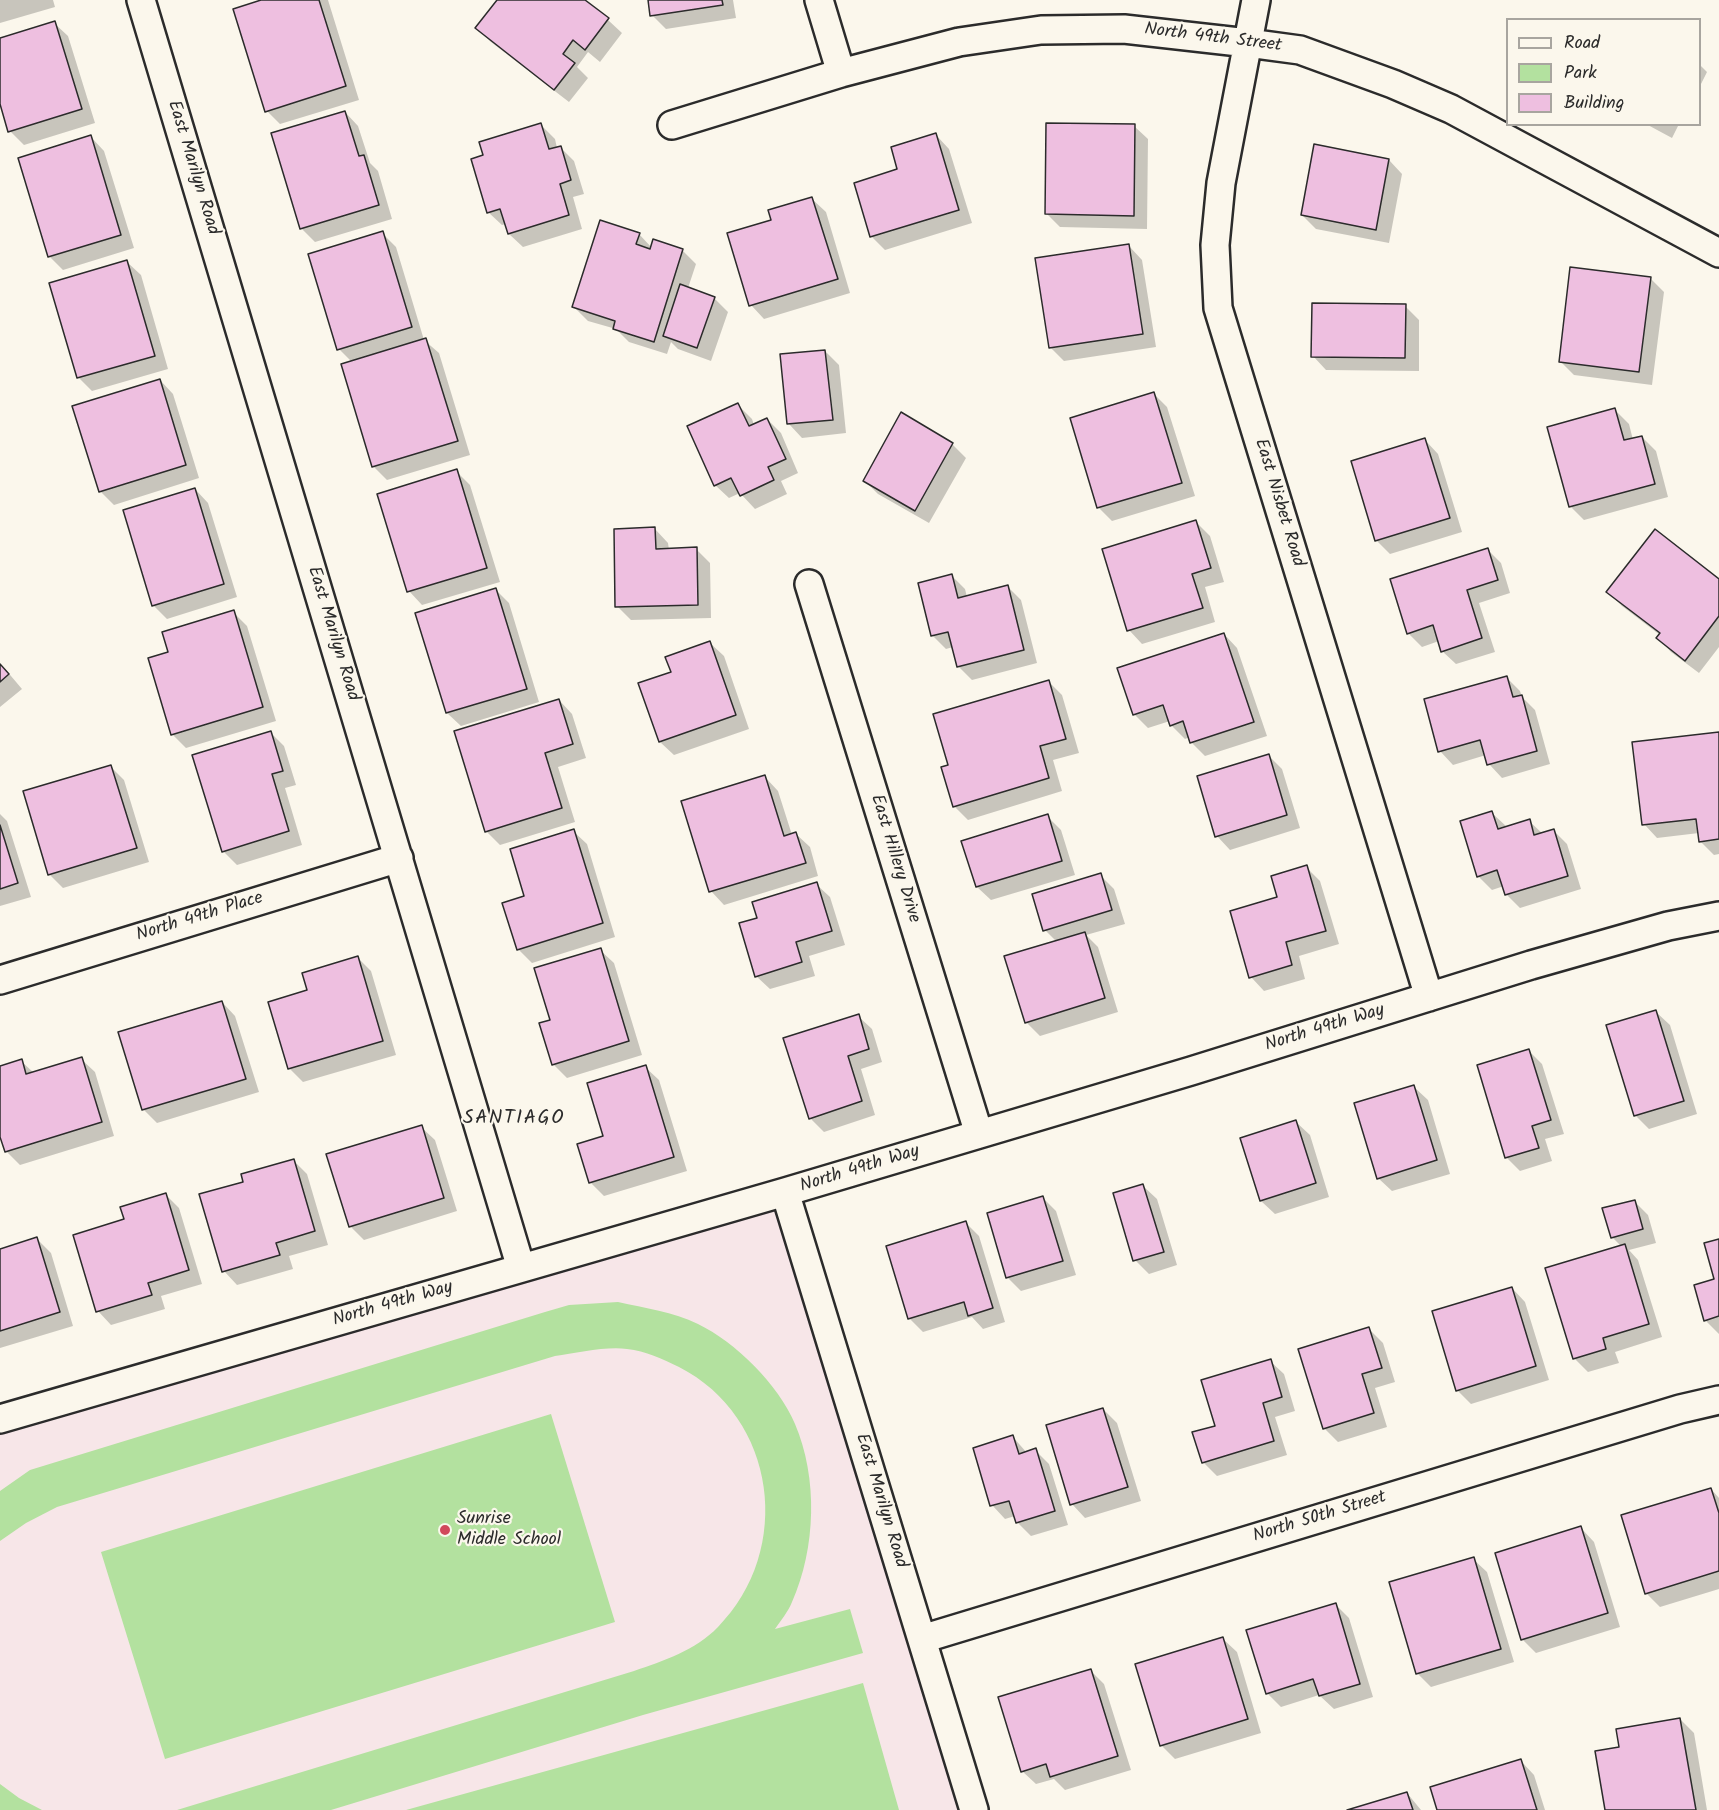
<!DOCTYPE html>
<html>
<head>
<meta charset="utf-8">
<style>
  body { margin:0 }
  #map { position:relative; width:1719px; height:1810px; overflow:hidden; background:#fbf7ec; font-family:Kalam,sans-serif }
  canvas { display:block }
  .legend { position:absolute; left:1506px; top:18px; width:195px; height:108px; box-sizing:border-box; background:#fbf7ec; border:2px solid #a8a59f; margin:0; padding:8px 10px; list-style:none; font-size:18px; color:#2b2b2b }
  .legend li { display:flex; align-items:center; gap:12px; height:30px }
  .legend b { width:30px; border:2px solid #a8a59f }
</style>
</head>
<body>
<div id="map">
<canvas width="1719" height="1810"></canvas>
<ul class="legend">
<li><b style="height:8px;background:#fbf7ec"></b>Road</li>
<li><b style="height:16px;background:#b3e19f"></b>Park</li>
<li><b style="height:16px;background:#eebfe0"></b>Building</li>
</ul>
</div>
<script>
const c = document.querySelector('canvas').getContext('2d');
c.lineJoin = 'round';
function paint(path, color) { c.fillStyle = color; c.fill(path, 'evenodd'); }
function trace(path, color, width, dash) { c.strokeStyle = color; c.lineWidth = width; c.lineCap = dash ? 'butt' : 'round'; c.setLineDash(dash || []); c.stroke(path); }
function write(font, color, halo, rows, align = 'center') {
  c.font = font + ' Kalam,sans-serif'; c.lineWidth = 4.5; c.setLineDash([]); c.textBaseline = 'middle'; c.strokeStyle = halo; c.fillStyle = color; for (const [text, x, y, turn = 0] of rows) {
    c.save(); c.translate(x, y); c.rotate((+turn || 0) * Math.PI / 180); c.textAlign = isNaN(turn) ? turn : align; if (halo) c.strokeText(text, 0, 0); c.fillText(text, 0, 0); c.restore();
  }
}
const built = new Path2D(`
  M785,1192L974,1810H0V1422Z`);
const green = new Path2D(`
  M618,1302C645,1308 673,1312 698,1324C735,1342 778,1384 795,1424C818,1478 816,1548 792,1602C788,1612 781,1620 775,1629L850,1609L863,1653L643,1715L331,1810H177L634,1671C663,1661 696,1650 718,1627C794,1550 777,1417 679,1367C662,1359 646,1351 627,1349C607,1346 576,1353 555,1356L57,1507L26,1523L0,1541V1491L30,1470L545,1312L569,1305Z
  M551,1414L615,1622L165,1759L101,1552Z
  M863,1683L899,1810H406Z
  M0,1784L19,1798L42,1810H0Z`);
const shadow = new Path2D(`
  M0,0H53L55,7L0,23Z
  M266,0H328L359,100L280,124L267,111Z
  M499,0H583L608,20L622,33L600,62L588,52L577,67L588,78L569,102L491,42L477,28Z
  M649,0H733L736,18L666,29L652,15Z
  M54,23L68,36L95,123L24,145L10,131L0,99V39Z
  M1700,65L1707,72L1700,86Z
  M345,112L358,126L370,163L378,171L392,219L315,242L301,228Z
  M1646,124H1679L1672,138Z
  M541,125L555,139L557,148L560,147L574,161L584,194L573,197L582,229L523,247L509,234L506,224L502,225L488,212L485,156Z
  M1134,126L1148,139L1147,229L1060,227L1047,214Z
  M936,135L949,149L972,223L885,250L871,236L899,170Z
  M91,137L104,151L134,248L63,270L49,256Z
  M1389,160L1402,174L1389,243L1316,229L1302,215Z
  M812,199L826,212L850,293L764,319L751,305L773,221Z
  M382,233L396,247L424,340L439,353L470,455L387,480L373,466L352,362L339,349Z
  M639,234L652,248L682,250L696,264L688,288L714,298L728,312L711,361L678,349L671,342L667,354L629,342L616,329L588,321L574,307Z
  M1129,246L1142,260L1156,347L1064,361L1050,347Z
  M127,262L141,275L168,369L92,391L79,378L51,284Z
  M1650,278L1664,292L1652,385L1574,375L1560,361Z
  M1405,306L1419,320V371L1326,370L1313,356Z
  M825,351L839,365L846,433L802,438L789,424Z
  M160,380L173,394L199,478L114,505L100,491Z
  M1154,394L1167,407L1195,496L1112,521L1099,508L1072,419Z
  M738,405L752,419L754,425L767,419L781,433L798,473L781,481L787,494L755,509L740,493L729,498L715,485Z
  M1615,410L1629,424L1633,440L1642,437L1656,451L1668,497L1584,520L1570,506Z
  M901,414L952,444L966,458L929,523L878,494L864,480Z
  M1425,440L1438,454L1462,532L1390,554L1376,540Z
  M456,471L470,485L500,582L422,605L409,591Z
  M195,489L208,503L237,597L167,619L153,605Z
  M1196,522L1210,536L1224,582L1205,587L1215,622L1142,644L1129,630Z
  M655,529L668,543L669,550L696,549L710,563L711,618L631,620L617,606Z
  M1488,550L1501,563L1510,593L1479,603L1495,652L1456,664L1442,651L1439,641L1422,647L1408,633Z
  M952,576L965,589L967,597L1008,587L1021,600L1037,663L972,680L958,666L953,647L946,649L932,635Z
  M1719,580V647L1699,673L1671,652L1658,638L1660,635L1622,606L1608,592Z
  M495,589L509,603L539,702L461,726L447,713Z
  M233,612L247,626L276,721L186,748L173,735L150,659L170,653Z
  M1224,634L1237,648L1267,736L1205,756L1191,742L1190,737L1185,739L1171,725L1170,721L1148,728L1134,714Z
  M710,643L724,656L749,729L674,755L660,742L673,673Z
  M0,663L22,689L0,707Z
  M1506,677L1520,691L1522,697L1535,710L1550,764L1502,778L1489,764L1486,755L1453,765L1440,751Z
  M1048,681L1062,695L1079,753L1053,760L1062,791L968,820L954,806L950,766Z
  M559,700L572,714L586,758L558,767L575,822L500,845L486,831Z
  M270,732L284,746L296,785L285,788L302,845L237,865L223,851Z
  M1719,733V854L1714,855L1700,841L1699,833L1657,838L1644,824Z
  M1268,755L1282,769L1300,828L1230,850L1217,836Z
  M110,766L124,780L149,862L63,888L50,875L25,792Z
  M765,777L778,791L792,835L796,834L810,847L818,876L724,905L711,891Z
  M1492,813L1507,827L1529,821L1543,834L1554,831L1567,844L1581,889L1520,908L1506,894L1504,886L1492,890L1478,876Z
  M0,814L7,821L31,897L0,906Z
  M1047,816L1061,830L1075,875L991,900L977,887Z
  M573,831L587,844L615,937L532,963L518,949L526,897Z
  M1306,867L1320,881L1339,944L1299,956L1305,979L1264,991L1251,977L1279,898Z
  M1100,875L1114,889L1125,924L1086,935L1098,947L1118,1012L1040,1036L1026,1022L1057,942L1045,930Z
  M816,884L830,897L845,945L809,956L815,976L770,989L756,976L759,919Z
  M600,950L614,963L642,1055L567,1078L553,1064L552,1021Z
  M358,958L371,971L396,1055L303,1082L289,1068L309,991Z
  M222,1002L235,1016L259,1092L157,1123L143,1109Z
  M1656,1012L1670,1025L1697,1114L1649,1129L1635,1115Z
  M858,1016L872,1029L882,1062L861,1069L875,1115L824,1132L810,1118Z
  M1529,1051L1542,1064L1564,1134L1545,1139L1552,1161L1520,1171L1506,1157Z
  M81,1059L95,1072L114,1136L20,1165L6,1151L0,1131V1068L21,1061L34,1073Z
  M645,1067L659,1080L687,1171L604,1196L590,1182L605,1137Z
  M1414,1087L1428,1100L1450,1174L1392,1191L1378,1178Z
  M1296,1122L1310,1135L1329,1197L1275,1214L1261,1201Z
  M421,1127L435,1140L457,1211L364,1240L350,1226Z
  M293,1160L307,1174L328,1245L289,1256L293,1269L237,1285L224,1271L245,1183Z
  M1143,1186L1157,1199L1177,1265L1149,1274L1135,1260Z
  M165,1194L179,1208L202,1284L161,1296L165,1309L111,1325L98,1311L126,1220Z
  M1043,1198L1056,1211L1076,1275L1021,1291L1008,1278L988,1214Z
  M1634,1201L1648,1215L1656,1243L1629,1250L1638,1260L1662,1337L1615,1352L1619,1363L1588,1372L1574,1358L1622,1247L1612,1237Z
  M966,1223L979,1236L1005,1322L983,1329L972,1317L923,1332L909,1318Z
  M37,1239L51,1253L73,1326L0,1348V1250Z
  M1719,1241V1334L1705,1320L1716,1280Z
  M1512,1288L1525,1302L1549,1380L1471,1404L1457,1390Z
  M1369,1329L1383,1343L1395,1382L1375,1388L1387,1427L1338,1442L1324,1428Z
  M1270,1361L1284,1374L1295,1411L1275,1417L1287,1455L1217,1476L1203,1462L1217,1427Z
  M1103,1409L1117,1423L1141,1501L1085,1518L1072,1504Z
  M1013,1437L1027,1453L1035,1450L1049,1464L1068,1525L1031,1536L1017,1522L1015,1516L1005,1519L992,1505Z
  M1711,1489L1719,1498V1589L1660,1607L1646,1593Z
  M1581,1528L1594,1542L1620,1627L1536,1653L1522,1639Z
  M1473,1559L1487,1572L1514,1662L1431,1687L1417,1673Z
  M1335,1604L1349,1618L1373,1697L1334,1709L1319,1695L1281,1707L1267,1693Z
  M1223,1639L1237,1652L1261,1733L1175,1759L1161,1745Z
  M1091,1671L1104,1684L1131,1770L1065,1790L1054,1779L1036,1784L1022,1771Z
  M1680,1719L1694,1733L1707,1810H1607L1620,1748Z
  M1521,1761L1534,1775L1545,1810H1438Z
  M1407,1793L1421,1810H1352Z`);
const building = new Path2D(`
  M261,0H319L346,86L265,112L233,9Z
  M497,0H585L609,18L585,50L573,40L563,54L575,63L554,90L475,28Z
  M648,0H722L723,5L650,16Z
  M55,21L82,109L8,132L0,104V38Z
  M345,111L359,156L364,155L379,205L300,229L271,133Z
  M541,123L549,149L561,146L571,180L560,184L569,215L508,234L500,209L487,213L471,159L483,155L479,142Z
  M1046,123L1135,124L1134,216L1045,214Z
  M936,133L959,210L870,237L854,183L897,169L891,147Z
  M91,135L121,235L48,257L18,158Z
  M1314,144L1389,159L1376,230L1301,215Z
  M812,197L838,279L749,306L727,233L771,220L768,210Z
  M600,220L640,233L636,244L650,249L653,239L683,249L654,342L613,329L615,321L572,307Z
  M383,231L412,327L337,350L308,254Z
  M1129,244L1143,334L1049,348L1035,258Z
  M127,260L155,356L77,378L49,283Z
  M1570,267L1651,277L1639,372L1559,362Z
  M680,284L715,297L697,348L663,336Z
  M1312,303L1406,304L1405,358L1311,357Z
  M426,338L458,441L372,467L341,364Z
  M825,350L833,420L787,424L780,354Z
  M160,379L186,465L99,492L72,406Z
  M1154,392L1182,483L1097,508L1070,418Z
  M738,403L749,426L767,418L786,459L768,467L774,480L740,496L731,478L714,486L687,426Z
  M1615,408L1624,440L1642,436L1655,484L1569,507L1547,427Z
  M901,412L953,443L915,511L863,481Z
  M1425,438L1450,518L1375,541L1351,461Z
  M457,469L487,568L407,592L377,494Z
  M195,488L224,584L152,606L123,510Z
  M1196,520L1211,568L1192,574L1203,608L1127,631L1102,549Z
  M655,527L656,549L697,547L698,605L615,607L614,529Z
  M1655,529L1719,579V616L1685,661L1656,638L1660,633L1606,592Z
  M1488,548L1498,580L1467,590L1482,638L1441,652L1433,625L1407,634L1390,579Z
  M952,574L958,598L1008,585L1024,650L957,667L948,632L931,636L918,583Z
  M496,588L527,689L446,713L415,613Z
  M234,610L263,707L171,735L148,658L168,652L162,632Z
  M1224,633L1254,722L1190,743L1183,721L1170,726L1163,705L1133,715L1117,668Z
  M710,641L736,715L659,742L638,683L671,672L665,657Z
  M0,664L9,674L0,682Z
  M1507,676L1513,697L1522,695L1537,751L1487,765L1480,740L1438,752L1424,699Z
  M1049,680L1066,739L1040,746L1049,778L953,807L941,767L948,765L933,714Z
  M559,699L573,744L545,753L562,808L485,832L454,731Z
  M271,731L283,771L272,774L289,831L222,852L192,755Z
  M1719,732V839L1699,842L1696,819L1642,825L1632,742Z
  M1269,754L1287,815L1215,837L1197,776Z
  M111,765L137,848L48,875L23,791Z
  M765,775L784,836L796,832L806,863L709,892L681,801Z
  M1492,811L1498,829L1530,819L1534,835L1554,829L1568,876L1505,895L1497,870L1477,877L1460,821Z
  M1048,814L1062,861L976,887L961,841Z
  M0,825L18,883L0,889Z
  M574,829L603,923L517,950L502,903L524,896L510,849Z
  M1307,865L1326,931L1286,942L1292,965L1249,978L1230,911L1277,897L1271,876Z
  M1101,873L1112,910L1043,931L1032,894Z
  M817,882L832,931L796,942L802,962L755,977L739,923L757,918L752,902Z
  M1085,932L1105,998L1025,1023L1004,956Z
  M601,948L629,1041L552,1065L539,1023L550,1020L534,968Z
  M358,956L383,1041L288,1069L268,1002L307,990L302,973Z
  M222,1001L246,1079L142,1110L118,1032Z
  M1656,1010L1684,1101L1634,1116L1606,1025Z
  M859,1014L869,1049L848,1056L862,1101L809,1119L783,1038Z
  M1529,1049L1551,1120L1532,1126L1539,1148L1505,1158L1477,1065Z
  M82,1057L102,1122L5,1152L0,1137V1066L22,1059L26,1074Z
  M646,1065L674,1157L589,1183L577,1144L603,1136L587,1083Z
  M1414,1085L1437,1160L1377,1179L1354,1103Z
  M1296,1120L1316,1183L1260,1201L1240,1138Z
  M422,1125L444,1198L349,1227L326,1154Z
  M294,1159L315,1231L276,1243L280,1255L222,1272L199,1194L243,1182L241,1174Z
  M1143,1184L1164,1252L1133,1261L1113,1193Z
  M166,1193L189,1270L148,1283L152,1295L96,1312L73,1235L124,1219L120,1207Z
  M1043,1196L1063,1261L1006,1278L987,1213Z
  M1635,1200L1643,1229L1611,1238L1602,1208Z
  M966,1221L993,1308L968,1316L964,1302L908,1319L886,1246Z
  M37,1237L60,1312L0,1331V1249Z
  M1719,1239V1316L1704,1321L1694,1285L1714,1279L1704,1243Z
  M1625,1244L1649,1324L1603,1338L1606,1349L1573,1359L1545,1268Z
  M1512,1287L1536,1366L1456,1391L1432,1311Z
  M1369,1327L1382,1368L1362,1374L1374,1413L1323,1429L1298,1349Z
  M1271,1359L1282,1397L1263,1403L1274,1441L1202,1463L1192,1432L1215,1426L1201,1380Z
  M1103,1408L1128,1487L1070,1505L1046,1425Z
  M1013,1435L1019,1454L1036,1448L1055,1511L1016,1523L1009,1501L990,1506L973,1448Z
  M1711,1488L1719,1513V1571L1645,1594L1621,1515Z
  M1581,1526L1608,1613L1521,1640L1495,1553Z
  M1474,1557L1501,1649L1416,1674L1389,1582Z
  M1336,1603L1360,1684L1319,1696L1313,1679L1266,1694L1246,1630Z
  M1223,1637L1248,1719L1160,1746L1135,1664Z
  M1091,1669L1118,1756L1050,1777L1046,1764L1021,1772L998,1697Z
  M1680,1718L1696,1810H1605L1595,1751L1619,1747L1616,1729Z
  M1521,1759L1537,1810H1437L1430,1787Z
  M1407,1792L1413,1810H1347Z`);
const minor = new Path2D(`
  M141,0L521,1268
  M819,0L841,73
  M1256,0L1221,183L1215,245L1218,308L1429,997
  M672,125L841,73L959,42L1041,30L1124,29L1248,43L1300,50L1393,84L1451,109L1719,253
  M809,584L979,1134
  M0,980L399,858
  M785,1192L974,1810
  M0,1419L785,1192L1191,1071L1531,965L1668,926L1719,916
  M922,1639L1680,1409L1719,1400`);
const markers = [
  [445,1530,6,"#d1495b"]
];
const streetNames = [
  ["North 49th Street",1213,39,7],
  ["East Marilyn Road",192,168,73],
  ["East Nisbet Road",1278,503,73],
  ["East Marilyn Road",332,634,73],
  ["East Hillery Drive",894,859,73],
  ["North 49th Place",200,918,-17],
  ["North 49th Way",1325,1029,-17],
  ["North 49th Way",860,1170,-17],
  ["North 49th Way",393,1305,-16],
  ["East Marilyn Road",880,1501,73],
  ["North 50th Street",1320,1518,-17]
];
const poiNames = [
  ["Sunrise",457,1520],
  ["Middle School",457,1541]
];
const neighbourhoodNames = [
  ["SANTIAGO",514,1120]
];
paint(built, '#f7e6e8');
paint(green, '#b3e19f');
paint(shadow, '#0003');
paint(building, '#eebfe0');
trace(building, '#2b2b2b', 1.5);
trace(minor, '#2b2b2b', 32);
trace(minor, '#fbf7ec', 27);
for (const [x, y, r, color] of markers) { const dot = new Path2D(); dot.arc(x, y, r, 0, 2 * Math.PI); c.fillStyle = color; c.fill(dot); trace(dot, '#fbf7ec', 2); }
write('18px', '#2b2b2b', '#fbf7ec', streetNames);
write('18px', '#2b2b2b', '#fbf7ec', poiNames, 'left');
c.letterSpacing = '1.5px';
write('20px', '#2b2b2b', '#fbf7ec', neighbourhoodNames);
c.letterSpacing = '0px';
</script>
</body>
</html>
